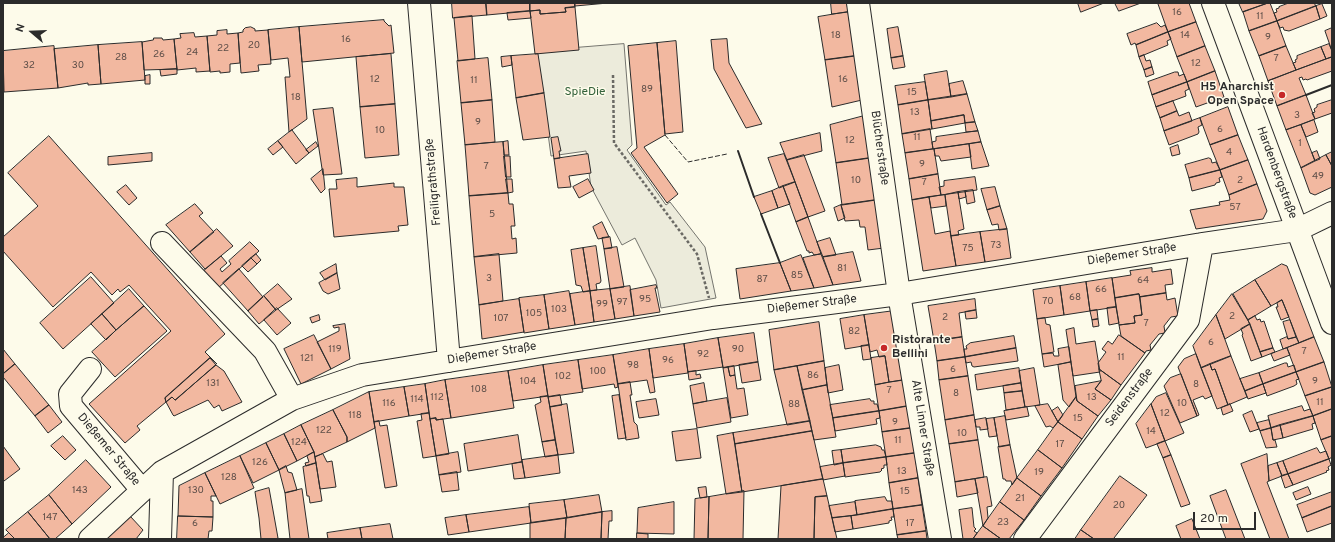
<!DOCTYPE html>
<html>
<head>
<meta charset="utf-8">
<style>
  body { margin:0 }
  #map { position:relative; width:1335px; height:542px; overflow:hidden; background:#fdfbea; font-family:Overpass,sans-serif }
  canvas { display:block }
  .frame { position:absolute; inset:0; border:4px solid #2b2b2b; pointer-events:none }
  .north { position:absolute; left:12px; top:12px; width:40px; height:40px; -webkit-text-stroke:3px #fdfbea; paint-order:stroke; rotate:289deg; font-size:11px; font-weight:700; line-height:16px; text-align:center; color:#2b2b2b }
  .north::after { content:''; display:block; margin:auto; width:14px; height:18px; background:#2b2b2b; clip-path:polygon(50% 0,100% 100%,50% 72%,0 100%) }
  .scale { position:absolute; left:1193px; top:512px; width:63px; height:18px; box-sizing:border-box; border:2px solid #2b2b2b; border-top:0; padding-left:5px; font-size:12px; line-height:14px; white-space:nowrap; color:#2b2b2b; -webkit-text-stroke:3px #fdfbea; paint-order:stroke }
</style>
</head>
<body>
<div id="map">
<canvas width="1335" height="542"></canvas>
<div class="frame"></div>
<div class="north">N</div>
<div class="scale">20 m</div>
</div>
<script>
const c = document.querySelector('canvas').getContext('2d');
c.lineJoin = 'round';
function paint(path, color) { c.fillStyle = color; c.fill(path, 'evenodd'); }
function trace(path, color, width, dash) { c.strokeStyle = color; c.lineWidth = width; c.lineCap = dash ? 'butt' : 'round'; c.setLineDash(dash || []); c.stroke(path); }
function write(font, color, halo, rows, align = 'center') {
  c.font = font + ' Overpass,sans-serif'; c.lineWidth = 3; c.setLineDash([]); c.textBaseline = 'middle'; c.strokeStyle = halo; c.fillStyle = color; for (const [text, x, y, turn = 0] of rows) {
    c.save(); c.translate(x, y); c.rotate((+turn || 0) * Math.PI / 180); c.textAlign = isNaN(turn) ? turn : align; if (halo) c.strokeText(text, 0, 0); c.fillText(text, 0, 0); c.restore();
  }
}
const green = new Path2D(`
  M624,44L632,145L627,150L666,205L670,202L705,247L716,298L661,308L656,280L635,238L622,245L591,187L586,151L551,156L537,51Z`);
const building = new Path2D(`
  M452,3H486L487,15L453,18Z
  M486,3H530V11L487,15Z
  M530,3H575V7L565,8L566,12L540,14V10L530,11Z
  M575,3H608L575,6Z
  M831,3H847L848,12L832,14Z
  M1078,3H1104L1081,12Z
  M1115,3H1141L1119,11Z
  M1161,3H1189L1196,22L1168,32L1158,4Z
  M1239,3H1268L1243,12Z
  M1268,3H1270L1277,21L1249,31L1243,12Z
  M1289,3H1314L1316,6L1277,21L1274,13L1277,12L1276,9L1279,8V7Z
  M1322,4L1327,16L1320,19L1316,6Z
  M1316,6L1320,19L1289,31L1284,30L1283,27L1280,28L1277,21Z
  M575,7L579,50L535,54L530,11L540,10V14L566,12L565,8Z
  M530,11L531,18L508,20L507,13Z
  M848,12L855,56L825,60L818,17Z
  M472,16L475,59L458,61L454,18Z
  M384,20V21L389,26L391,25L394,53L302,62L299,27Z
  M1277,21L1286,46L1259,56L1249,31Z
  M1196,22L1205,46L1177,57L1168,32Z
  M1157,23L1161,27L1165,25L1168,32L1136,45L1135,43L1131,45L1127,34Z
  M251,27L255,29V31L268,30L271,64L258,65L259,71L241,73L238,33L243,32V30L245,28Z
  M299,27L307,119L289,132L285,77H290L288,58L271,60L268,30Z
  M898,27L903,56L891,58L887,29Z
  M1332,28V51L1325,31Z
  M227,30V34L238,33L240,63L230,64V72L220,73V71L210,72L207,36L217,35V31Z
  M1168,32L1171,39L1167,41L1168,45L1139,57L1136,45Z
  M194,33L195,37L207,36L210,71L196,72V68L177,70L174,39L181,38L180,34Z
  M154,38H162L163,40L174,39L177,69L144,70L142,42L153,40Z
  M727,39L729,63L762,124L746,128L714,69L711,40Z
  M676,41L683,132L665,134L657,43Z
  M142,42L145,80L101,84L98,45Z
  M657,43L665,135L644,147L678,194L667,203L631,153L637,148L628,46Z
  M1329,44L1332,51V57L1326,59L1321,47Z
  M98,45L101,84L88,85V83L58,88L54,49Z
  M54,46L58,88L4,92L3,51Z
  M1205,46L1215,71L1187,82L1177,57Z
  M1286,46L1296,70L1268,81L1259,56Z
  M1321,47L1326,59L1296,70L1293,63L1296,62L1295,60L1297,59V56Z
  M391,54L395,104L360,107L356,57Z
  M538,54L544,93L516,98L511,56Z
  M1144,55L1146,61L1150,60L1152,67L1144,70L1139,57Z
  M511,56L512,65L502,67L501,57Z
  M855,56L862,100L832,107L825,60Z
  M903,56L905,67L893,69L891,58Z
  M1332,57V71L1307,80L1306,79L1303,80L1302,77L1299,78L1306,95L1277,106L1268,81Z
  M488,58L492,100L461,103L457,61Z
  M1152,67L1154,74L1146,77L1144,70Z
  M177,69V74L161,76L160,70Z
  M947,71L951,97L928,100L924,75Z
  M1215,71L1224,97L1196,107L1187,82Z
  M1175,72H1178L1179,76L1184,74L1187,82L1152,95L1148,82Z
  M150,75V84H145V76Z
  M963,81L967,94L951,97L949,84Z
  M925,82L928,100L898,105L895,86Z
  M1187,82L1189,89L1185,91L1186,96L1156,107L1152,95Z
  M544,93L550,137L523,140L516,98Z
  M967,94L975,122L965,123L964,115L931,121L928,100Z
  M1306,95L1315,119L1286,130L1277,106Z
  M492,100L495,142L465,145L461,103Z
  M928,100L932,129L902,134L898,105Z
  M1332,100V113L1315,119L1312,113L1315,112L1314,109L1317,107V105Z
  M1173,101L1177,111L1160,118L1156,107Z
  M395,104L399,155L365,158L360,107Z
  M1228,107L1238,135L1210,145L1200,118Z
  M333,108L342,174L323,175L313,110Z
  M1177,111L1179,116L1189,112L1192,121L1164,131L1160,118Z
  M964,115L965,123L932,129L931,121Z
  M864,116L870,158L836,163L830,125Z
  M1200,118L1202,125L1198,127L1199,132L1198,134L1169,145L1164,131Z
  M1314,120L1318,132L1306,137L1301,125Z
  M975,122L978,131L966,132L965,123Z
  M1301,125L1315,161L1301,168L1286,130Z
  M930,129L933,149L905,153L902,134Z
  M292,130L309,153L296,164L278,141Z
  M978,131L981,142L933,149L932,142L936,141V137Z
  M820,133L822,151L787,160L780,143Z
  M1238,135L1248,160L1220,170L1210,145Z
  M49,136L225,334L205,352L217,364L210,358L165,398L166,402L137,426L140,430L125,443L89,404L171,331L129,285L120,292L118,289L112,295L91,272L53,307L3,251V237L38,206L8,173Z
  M558,137L561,151H559L560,158L554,159L551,138Z
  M278,141L283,147L273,155L268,149Z
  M508,141L509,155H504L503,142Z
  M316,142L318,146L309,153L306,150Z
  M503,142L508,193L469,196L465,145Z
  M981,142L989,166L972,169L969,144Z
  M969,144L971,157L941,161L939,156H935L934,149Z
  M1178,145L1180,154L1172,156L1170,148Z
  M934,149L938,174L909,179L905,153Z
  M1317,151L1320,159L1315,161L1312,153Z
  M1332,152V166L1326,155Z
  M152,153V161L108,165V157Z
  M588,154L591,173L569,176L571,187L558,188L554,159Z
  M784,154L795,182L779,188L768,158Z
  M804,155L825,211L808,217L787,160Z
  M1326,155L1332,166V187L1315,195L1310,193L1301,168Z
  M504,156H510L511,177H506Z
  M870,158L876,200L842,205L836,163Z
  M1209,158L1211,159L1212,163L1216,162L1220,170L1189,178L1185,165Z
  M1248,160L1257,184L1229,195L1220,170Z
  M323,169L325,189L321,193L311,179Z
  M1220,170L1222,177L1219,178L1220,182L1216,183L1215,185L1192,191L1189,178Z
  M938,174L941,195L912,200L909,179Z
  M975,177L977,190L941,195L939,187L944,186V181Z
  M357,178V187L394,183V187H404L408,225L398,226L399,231L334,237L329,189H337L336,180Z
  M506,179H512L513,192L508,193Z
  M588,179L594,190L579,198L573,187Z
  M795,182L808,217L796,222L783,186Z
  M1257,184L1267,211L1263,219L1196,229L1190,210L1220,205L1219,202L1230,200L1229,195Z
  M126,185L137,198L129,205L117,192Z
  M783,186L790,204L778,208L772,191Z
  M995,187L1000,206L987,210L981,189Z
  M973,190L975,202L967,204L965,191Z
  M772,191L778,208L761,214L754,197Z
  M965,191L966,197L959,199L958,192Z
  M958,192L964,229L958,231L959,235L951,236L945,195Z
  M508,193L509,204H513L515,226H511L512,239L516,238L517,253L474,257L469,196Z
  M945,195L946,206L931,208L929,197Z
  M929,197L935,234L950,231L956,266L923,271L912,200Z
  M876,200L884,248L868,250L865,227H860L859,220L845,221L841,205Z
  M195,204L203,213L199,216L214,232L190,252L166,225Z
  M841,205L845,218L838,221L834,208Z
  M1000,206L1007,229L999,230L998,224L992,225L987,210Z
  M808,217L817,242L821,254L814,255L812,252L809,253V251H807L796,222Z
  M602,222L609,237L598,239L593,227Z
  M217,229L233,246L205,269L190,252Z
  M1007,229L1011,258L985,262L980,232Z
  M980,232L985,262L956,266L951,236Z
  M610,237L612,248L604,249L602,238Z
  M830,238L836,255L823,257L817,242Z
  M250,242L259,251L217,289L202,272L221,256L227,263L220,269L222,272L231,264L229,261Z
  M596,246L601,281L600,283L596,284L597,290L590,291L583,248Z
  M617,247L624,287L610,289L604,249Z
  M583,248L590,291L583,292L581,286L576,285L571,250Z
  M853,252L861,281L833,285L823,257Z
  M256,254L261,260L257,264L251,258Z
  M499,254L503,301L479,305L474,257Z
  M821,254L833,285L814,288L803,258Z
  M801,255L814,288L791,291L780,263Z
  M251,258L257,264L248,272L242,266Z
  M780,263L791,291L740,299L736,269Z
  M336,264L337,273L325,280L320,273Z
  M1282,264L1287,266L1314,337L1299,343L1282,300L1271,306L1255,280Z
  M1152,268V272L1171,269L1173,284L1165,285L1166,293L1140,297L1139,294L1115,298L1112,278L1131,275L1130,271Z
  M239,269L263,297L248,311L223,283Z
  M337,273L340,289L328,294L323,291L319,283Z
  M91,277L114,303L63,349L40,323Z
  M1112,278L1116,307L1090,311L1086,282Z
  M1255,280L1271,306L1248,320L1233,294Z
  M1086,282L1090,311L1064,315L1060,286Z
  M278,284L292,299L276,310L264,296Z
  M656,285L657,288H655L660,312L634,316L630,290Z
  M630,286L634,316L615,319L610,289Z
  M1060,286L1064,315L1037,319L1033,290Z
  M129,289L144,306L116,330L102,314Z
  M610,289L615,319L594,322L590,291Z
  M569,291L575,325L549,329L544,295Z
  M590,291L594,322L575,325L570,294Z
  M1166,293L1167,300L1175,298L1178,316L1171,317L1164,326L1165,333L1159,334L1150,345L1151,350L1146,351L1145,353L1121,336L1119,325L1135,323L1134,316L1142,315L1140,297Z
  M1139,294L1142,315L1134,316L1135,323L1119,325L1115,298Z
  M1232,294L1250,324L1225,339L1216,315Z
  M544,295L549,329L524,333L519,298Z
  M264,296L276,310L259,324L248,311Z
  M519,299L524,332L482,339L479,305Z
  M975,299L976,310L959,313L962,337L934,341L928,306Z
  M1282,300L1289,317L1281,320L1276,307H1278L1277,303Z
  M144,306L167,331L115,377L92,352Z
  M1116,307L1119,323L1109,325L1107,308Z
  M277,308L291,323L277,335L264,320Z
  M976,310L977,318L966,319L965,312Z
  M1097,310L1098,319L1092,320L1090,311Z
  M894,311L904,380L889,382L885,356L879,357L877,350L870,352L864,315Z
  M102,314L116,330L106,340L91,324Z
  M319,315L320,320L312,323L310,318Z
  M864,315L869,345L845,349L840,319Z
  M1216,315L1231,356L1201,368L1193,346Z
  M1255,316L1257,320L1260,319L1261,322L1264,321L1273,348L1260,352L1248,320Z
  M1045,318L1046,324L1050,325L1054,352L1042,354L1037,319Z
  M1098,319L1099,326L1093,327L1092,320Z
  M1290,320L1296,337L1288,339L1283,322Z
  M819,322L824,361L774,370L769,330Z
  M345,324L350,359L331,369L317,342L339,331V327L334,328L333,326Z
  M1250,324L1262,357L1251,361L1242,335L1243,334L1241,329Z
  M1074,328L1076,344L1095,341L1100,372L1073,376L1066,330Z
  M754,333L758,362L723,368L718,338Z
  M314,335L331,369L301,384L284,349Z
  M1119,335L1145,353L1121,385L1099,369L1098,363L1106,352L1102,349L1108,341L1112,344Z
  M1014,336L1016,348L965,357L964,349H967L966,346L970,343Z
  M962,337L965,357L937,361L934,341Z
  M1287,337L1288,339L1296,337L1299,343L1283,349L1280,340Z
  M1314,337L1324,362L1296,372L1287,348Z
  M718,338L723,367L688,372L684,344Z
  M684,344L688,373L653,378L649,349Z
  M869,345L871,359L863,360L861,346Z
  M1069,347L1071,362L1044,367L1042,354L1053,353L1054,356H1059L1058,349Z
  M1016,348L1018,361L974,367L972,366L971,362L966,363L965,357Z
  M1273,348L1275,352L1262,357L1260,352Z
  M1287,348L1290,355L1274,361L1271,354Z
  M3,349L15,364L3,374Z
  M649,349L655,392L650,393L647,380L618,384L613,355Z
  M1196,354L1212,396L1205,399L1203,396L1193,400L1199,415L1197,416L1178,367L1184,359Z
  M613,355L618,387L615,388L614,384L582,389L578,360Z
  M885,356L889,382L875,385L871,358Z
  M1231,356L1247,397L1228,405L1215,369L1212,370L1210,364Z
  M965,357L968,376L939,380L937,361Z
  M210,358L216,365L175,400L172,397L166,402L165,398Z
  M578,360L583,392L548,397L543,365Z
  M824,361L827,385L802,390L797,366Z
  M758,362L761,380L742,383L739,365Z
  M1071,362L1076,397L1069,407L1063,400L1058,365Z
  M1324,362L1332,387L1305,396L1296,372Z
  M1285,363H1287L1288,367L1294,365L1296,372L1263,384L1259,373Z
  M15,364L49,405L35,416L3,377V374Z
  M1210,364L1212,370L1215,369L1228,405L1217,409L1201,368Z
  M216,365L224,371L242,402L222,411L219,405L214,408L208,400L174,416L173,415L166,402L172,397L175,400Z
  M543,365L548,396L513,401L508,371Z
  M839,365L843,390L828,393L825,368Z
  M734,366L735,375L730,376L728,367Z
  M797,366L810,421L787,425L774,370Z
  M728,367L730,376L735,375L737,389L744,388L748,415L731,418L723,368Z
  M1019,368L1021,383L977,390L975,375Z
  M1034,368L1040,405L1025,407L1019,371Z
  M1099,369L1121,385L1111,400L1095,389L1101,381Z
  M508,371L514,408L451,418L445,380Z
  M696,371V375L700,374L701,378L689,380L688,372Z
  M1296,372L1299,379L1296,380L1297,384L1294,386L1267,396L1263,384Z
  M1259,373L1263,384L1245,391L1240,379Z
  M1181,374L1197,416L1180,423L1164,386L1170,378Z
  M968,376L974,415L945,420L939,380Z
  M445,380L451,418L436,420V418L430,419L425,384Z
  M904,380L908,406L879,411L875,385Z
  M1101,381L1095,389L1111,400L1098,416L1077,401L1075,386Z
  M630,382L632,395H630L634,422L637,425L639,438L626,440L618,384Z
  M704,383L707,401L693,404L690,386Z
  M1021,383L1022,391L1004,393L1003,386Z
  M425,384L429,413L409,416L404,387Z
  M1263,384L1266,393L1248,399L1245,391Z
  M827,385L836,437L814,440L802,390Z
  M404,387L409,416L374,422L369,392Z
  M1332,387V409L1313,416L1305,396Z
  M1022,391L1025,407L1006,410L1004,393Z
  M369,392L375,428L347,442V437L333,410Z
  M1166,393L1184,433L1165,441L1151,404L1156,397Z
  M560,395L562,405L550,407L548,397Z
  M619,395L626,438L618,439L612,396Z
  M548,396L555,440L542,442L535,405L541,402L540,397Z
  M1076,397L1077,401L1098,416L1082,439L1058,422Z
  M727,398L731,422L697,428L693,404Z
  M656,399L659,415L639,418L636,402Z
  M870,399L871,401H874V404H877L879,411L833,418L830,405Z
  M567,404L574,453L558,455L550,407Z
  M1048,404L1058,422L1053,428L1050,426L1046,427L1035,406Z
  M1151,404L1165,441L1146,448L1136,424Z
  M1230,404L1233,411L1223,415L1221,408Z
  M49,405L62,422L48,433L35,416Z
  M908,406L911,428L882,432L879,411Z
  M1302,406L1304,411L1310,409L1313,416L1271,428L1268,416Z
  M1027,407L1029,416L1006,420L1004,411Z
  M1058,407L1063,415L1058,422L1052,411Z
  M1332,409V436L1321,440L1313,416Z
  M333,410L347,437V442L315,457L314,452L301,425Z
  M879,411L880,418L876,419L877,424L835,431L833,418Z
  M1252,411L1259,429L1250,432L1243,415Z
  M429,413L436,456L423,458L417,421L422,420L421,414Z
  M974,415L978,440L949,444L945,420Z
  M1005,416L1010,445L999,447L994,418Z
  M1313,416L1315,423L1312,424L1313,429L1283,438L1280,425Z
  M436,418V420L443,419L449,454L436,456L430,419Z
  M986,418L988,429L980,430V427H976L975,420Z
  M994,418L997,436L989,437L986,419Z
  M1269,420L1271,428L1260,431L1257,423Z
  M379,421L380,426L387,425L397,486L385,488L374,422Z
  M810,421L812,431L735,444L733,433Z
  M1058,422L1082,439L1062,468L1038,450Z
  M301,425L314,452L297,461L284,434Z
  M1280,425L1283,438L1273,440L1271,428Z
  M911,428L915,453L886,457L882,432Z
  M1271,428L1273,440H1275L1277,447L1266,448L1260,431Z
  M697,429L701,458L676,461L672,432Z
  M812,431L823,479L742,492L735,444Z
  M733,433L742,492L726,494L717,436Z
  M284,434L297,461L279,470L266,443Z
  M518,435L522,462L468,471L464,444Z
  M63,436L76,450L65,460L51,446Z
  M1332,436V457L1329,459L1321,440Z
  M555,440L558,455L545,457L542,442Z
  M978,440L984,477L955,482L949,444Z
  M1165,441L1171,455L1163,458L1157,444Z
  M266,443L279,470L253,483L240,456Z
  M876,445L881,447L882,450H884L886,457L843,463L841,450Z
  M1010,445L1017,478L1012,485L1011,481H1006L1005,479H1003L998,447Z
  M3,446L20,469L4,481L3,479Z
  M1317,448L1320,453L1326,451L1329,459L1288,474L1283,461Z
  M841,450L843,463L834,465L832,451Z
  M1038,450L1062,468L1041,496L1017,478Z
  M314,452L316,463L306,466L305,463L309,462L307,456Z
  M458,452L461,472L439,475L436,456Z
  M915,453L918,478L889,483L886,457Z
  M323,454L327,462L332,461L336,487L320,489L315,457Z
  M1267,454L1269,481L1267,482L1289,539H1270L1241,464Z
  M558,455L560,473L525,478L522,460Z
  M1171,455L1190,504L1181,507L1163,458Z
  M240,456L254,488L220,504L205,473Z
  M886,457L887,465H884V468L881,469L882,470L880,472L845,477L843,463Z
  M1329,459L1331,465L1328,467L1329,470L1326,471L1327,472L1293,485L1288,474Z
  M86,460L111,487L72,524L49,495Z
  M1283,461L1288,474L1282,476L1277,463Z
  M522,462L525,478L514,479L512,464Z
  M316,463L322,501L310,503L309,496H307L303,467Z
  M843,463L845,476L823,480L820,467Z
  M1277,463L1282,476L1269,481L1268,466Z
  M286,466L288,472L292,473L297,490L285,493L279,470Z
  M457,472L459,490L442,492L439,475Z
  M205,473L216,496H211V501H213V517L178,516L179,486Z
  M1288,474L1293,485L1285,488L1281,476Z
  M1120,476L1147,495L1114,538L1116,539H1094L1081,530Z
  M987,477L992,506L987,507L988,518L983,526L975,479Z
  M918,478L922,505L893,509L889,483Z
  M1017,478L1041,496L1024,520L1000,502Z
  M823,479L827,496L815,497L814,539H778L781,486Z
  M975,479L978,493L957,497L955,482Z
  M706,487L707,497L700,498L698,488Z
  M1308,487L1311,494L1296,500L1293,493Z
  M269,488L278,538L276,539H261L259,518L255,492Z
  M302,489L309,539H290L285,493Z
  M1226,490L1245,539H1226L1210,496Z
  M744,491L743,539H708L709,497Z
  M1332,492V506L1302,518L1297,505Z
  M49,495L72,524L55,539H50L28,512Z
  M599,495L602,512L567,518L564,500Z
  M827,496L837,539H814L815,497Z
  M709,497L708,539H694L695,499Z
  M885,497L887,501H892L893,509L857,515L855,501Z
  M564,500L567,518L531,523L529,504Z
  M674,502V534L637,533L638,508Z
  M855,502L857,515L832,518L829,506Z
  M1000,502L1024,520L1009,539H1001L983,526Z
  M922,505L926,531L897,535L893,509Z
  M1332,506V523L1307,532L1302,518Z
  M529,507L531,523L469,532L466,515Z
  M972,508L974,527L976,529L974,531L977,533L973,539H963L959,510Z
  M893,509L894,517H891L892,520L889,521V523L853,529L851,516Z
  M612,511V521H609L608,539H601L602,512Z
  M28,512L50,539H15L6,530Z
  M602,512L601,539H565L566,518Z
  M466,515L469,532L448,535L445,518Z
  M130,516L143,530L136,539H106Z
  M178,516L213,517L212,531H209L208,539H177Z
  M851,516L853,529L835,532L832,518Z
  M566,518L565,539H530V523Z
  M1192,519L1200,539H1181L1176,526Z
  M390,524L393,539H362L360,528Z
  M983,526L1001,539H973Z
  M360,528L362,539H328L327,533Z
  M1081,530L1094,539H1075Z
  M926,531L927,539H898L897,535Z
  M9,533L15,539H3V538Z
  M637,533L648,534V539H637Z`);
const path = new Path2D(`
  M613,75L614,143L697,254L709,298`);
const minor = new Path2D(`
  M419,3L449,361
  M858,3L899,294L940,539
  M1213,3L1332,323
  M162,243L265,351L292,399
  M90,369L70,394L71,406L142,490
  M90,539L162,472L292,399L362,375L713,318L899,294L1202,244L1297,230L1332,213
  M160,539L162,472
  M1025,539L1188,320L1202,244`);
const fence = new Path2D(`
  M665,135L688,162L727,154`);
const wall = new Path2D(`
  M1306,95L1332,85
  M738,151L754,197
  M761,214L780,263`);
const markers = [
  [1282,95,4,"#c62828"],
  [884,348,4,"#c62828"]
];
const numberNames = [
  ["16",1177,13],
  ["11",1260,17],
  ["18",836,36],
  ["14",1185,36],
  ["9",1268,38],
  ["16",346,40],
  ["20",254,46],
  ["22",223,49],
  ["24",192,53],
  ["26",159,55],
  ["28",121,58],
  ["7",1276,59],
  ["12",1196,64],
  ["32",29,66],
  ["30",78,66],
  ["12",375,80],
  ["16",843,80],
  ["11",474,81],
  ["89",647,90],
  ["15",912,93],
  ["18",296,98],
  ["13",915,113],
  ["3",1297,116],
  ["9",478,123],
  ["6",1220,130],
  ["10",380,131],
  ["11",917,138],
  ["12",850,141],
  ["1",1300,144],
  ["4",1229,153],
  ["9",922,165],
  ["7",486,167],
  ["49",1318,177],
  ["10",856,181],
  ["2",1240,181],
  ["7",924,183],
  ["57",1235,208],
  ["5",492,215],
  ["73",996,246],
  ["75",968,249],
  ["81",842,269],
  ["85",797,276],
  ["3",489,279],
  ["87",762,280],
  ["64",1143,281],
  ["66",1101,290],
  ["68",1075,298],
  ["95",645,300],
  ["70",1048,302],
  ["97",622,303],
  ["99",602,305],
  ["103",559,310],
  ["105",534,314],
  ["2",1232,317],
  ["2",945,318],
  ["107",501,319],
  ["7",1146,324],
  ["82",854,332],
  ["6",1211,343],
  ["119",335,350],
  ["90",738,350],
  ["7",1304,352],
  ["92",703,355],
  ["11",1121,358],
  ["121",307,359],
  ["96",668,361],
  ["98",633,366],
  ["6",953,370],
  ["100",598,372],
  ["86",813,376],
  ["102",563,377],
  ["104",528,382],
  ["9",1315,382],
  ["131",213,384],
  ["8",1196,385],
  ["108",479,390],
  ["7",889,391],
  ["8",956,394],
  ["112",437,398],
  ["13",1092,398],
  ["114",417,400],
  ["11",1320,403],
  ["116",389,404],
  ["10",1182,404],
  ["88",794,405],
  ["12",1165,414],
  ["118",355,416],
  ["15",1078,419],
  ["9",895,423],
  ["122",324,431],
  ["14",1151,432],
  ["10",962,434],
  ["11",898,441],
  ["124",299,443],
  ["17",1060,445],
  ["126",260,463],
  ["13",902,472],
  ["19",1039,473],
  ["128",229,478],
  ["143",80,491],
  ["130",196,491],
  ["15",905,492],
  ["21",1020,499],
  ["20",1119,506],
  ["147",50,518],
  ["23",1003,523],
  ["6",195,524],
  ["17",910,524]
];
const poiNames = [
  ["H5 Anarchist",1274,88],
  ["Open Space",1274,102],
  ["Ristorante",892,341,"left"],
  ["Bellini",892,355,"left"]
];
const parkNames = [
  ["SpieDie",585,93]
];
const streetNames = [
  ["Blücherstraße",879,148,82],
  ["Hardenbergstraße",1276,173,70],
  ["Freiligrathstraße",434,182,-95],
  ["Dießemer Straße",1132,255,-9],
  ["Dießemer Straße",812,305,-7],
  ["Dießemer Straße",492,354,-9],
  ["Seidenstraße",1130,398,-53],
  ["Alte Linner Straße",922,428,81],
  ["Dießemer Straße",108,450,50]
];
paint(green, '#ecebdb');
trace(green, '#74746e', 1);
paint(building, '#f2b8a0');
trace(building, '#2b2b2b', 1);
trace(minor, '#2b2b2b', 24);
trace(path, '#6a6964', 2.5, [3, 2]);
trace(minor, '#fdfbea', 22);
trace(fence, '#2b2b2b', 1, [5, 2]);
trace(wall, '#2b2b2b', 2);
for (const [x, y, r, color] of markers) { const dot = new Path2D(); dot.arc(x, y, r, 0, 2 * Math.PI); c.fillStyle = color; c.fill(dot); trace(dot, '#fdfbea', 1.5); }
write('10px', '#5d4e48', null, numberNames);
write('bold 12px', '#2b2b2b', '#fdfbea', poiNames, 'right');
write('12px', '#34623c', '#fdfbea', parkNames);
write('12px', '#2b2b2b', '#fdfbea', streetNames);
</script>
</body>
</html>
